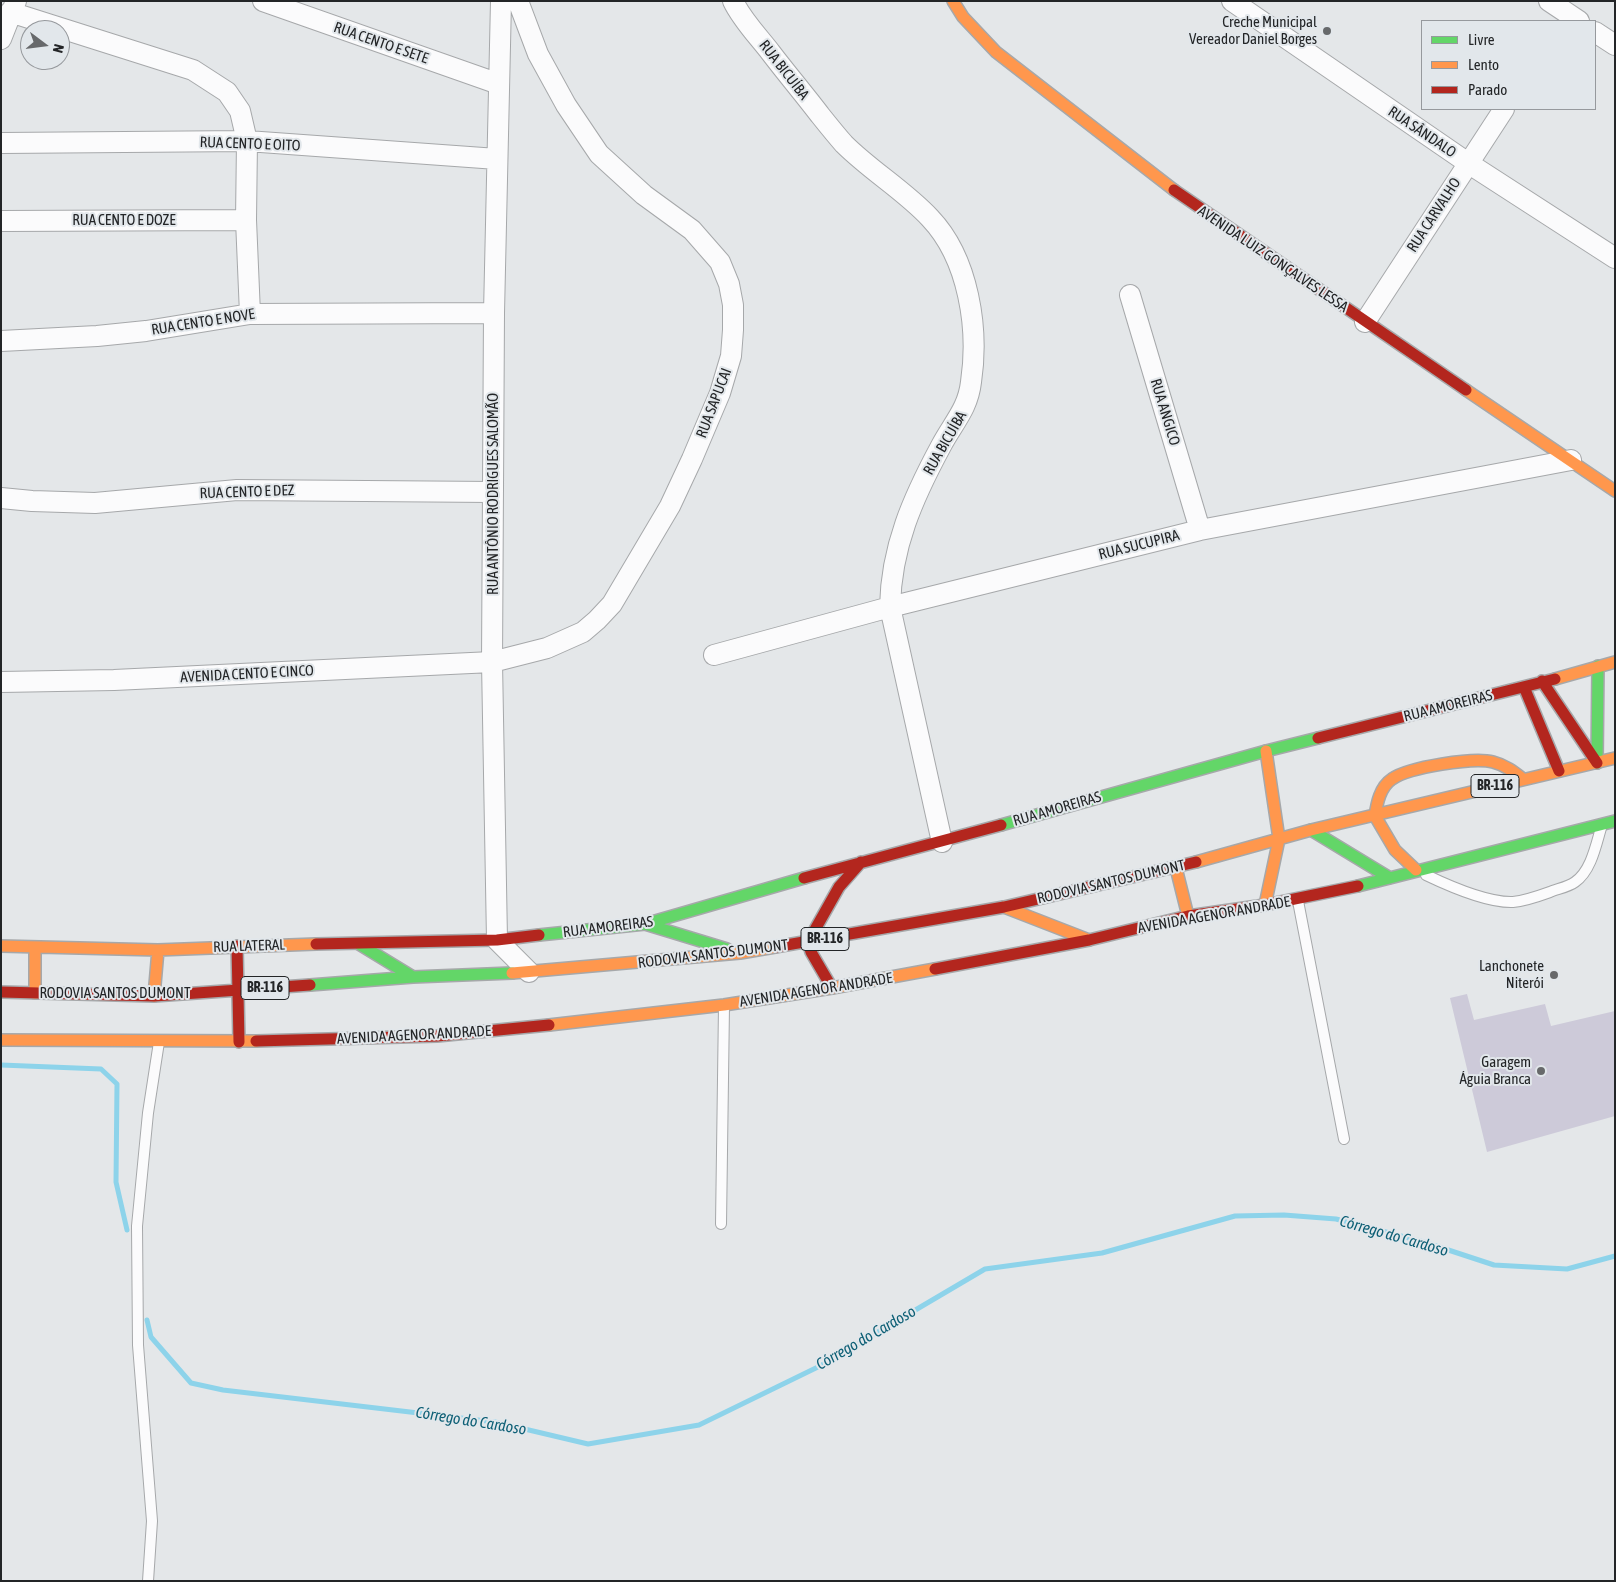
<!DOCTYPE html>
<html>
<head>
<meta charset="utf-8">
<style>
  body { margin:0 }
  #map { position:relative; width:1616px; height:1582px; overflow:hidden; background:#e4e7e9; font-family:"Asap Condensed",sans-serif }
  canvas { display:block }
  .frame { position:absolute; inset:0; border:2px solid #232527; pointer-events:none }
  .legend { position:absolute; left:1421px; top:20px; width:175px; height:90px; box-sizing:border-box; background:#e2e7eb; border:1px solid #96999d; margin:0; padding:6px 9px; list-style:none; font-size:15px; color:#232527 }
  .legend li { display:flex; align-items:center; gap:10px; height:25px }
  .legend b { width:25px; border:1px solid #96999d }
  .north { position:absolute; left:20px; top:20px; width:50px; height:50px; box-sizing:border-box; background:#e2e7eb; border:1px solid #96999d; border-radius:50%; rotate:105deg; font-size:14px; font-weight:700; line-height:20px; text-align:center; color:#232527 }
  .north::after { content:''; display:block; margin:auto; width:18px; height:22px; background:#67696b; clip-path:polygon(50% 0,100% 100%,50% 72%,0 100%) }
</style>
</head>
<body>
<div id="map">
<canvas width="1616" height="1582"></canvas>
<div class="frame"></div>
<ul class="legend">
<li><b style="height:6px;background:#63d668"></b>Livre</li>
<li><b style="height:6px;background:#ff974d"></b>Lento</li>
<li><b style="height:6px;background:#b3261e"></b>Parado</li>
</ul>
<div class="north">N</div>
</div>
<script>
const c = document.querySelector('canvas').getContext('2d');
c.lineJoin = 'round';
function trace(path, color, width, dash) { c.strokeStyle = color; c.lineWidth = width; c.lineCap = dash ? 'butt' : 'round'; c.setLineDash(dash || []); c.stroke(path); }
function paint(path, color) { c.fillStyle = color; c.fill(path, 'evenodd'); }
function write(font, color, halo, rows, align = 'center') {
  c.font = font + ' "Asap Condensed",sans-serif'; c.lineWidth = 4; c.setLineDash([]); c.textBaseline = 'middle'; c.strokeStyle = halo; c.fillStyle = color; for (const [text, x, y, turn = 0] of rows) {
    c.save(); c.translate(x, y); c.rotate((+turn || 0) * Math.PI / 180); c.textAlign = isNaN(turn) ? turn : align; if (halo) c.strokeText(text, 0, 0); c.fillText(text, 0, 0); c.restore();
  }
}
const stream = new Path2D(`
  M1,1065L101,1069L117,1084L116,1182L127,1230
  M147,1320L151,1337L191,1383L223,1390L495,1422L588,1444L699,1425L822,1365L985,1269L1102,1253L1235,1216L1284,1215L1336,1219L1424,1242L1494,1265L1567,1269L1615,1256`);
const building = new Path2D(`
  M1467,994L1474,1020L1545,1004L1551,1026L1615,1011V1116L1487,1152L1450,998Z`);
const lane = new Path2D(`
  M1426,875C1449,886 1487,903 1513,902C1524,901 1539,896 1550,892C1557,889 1568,887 1575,882C1591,871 1596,845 1601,828
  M1298,901L1344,1139
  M721,1224L724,1006
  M148,1581L152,1521L138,1345L137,1226L148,1113L159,1042`);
const street = new Path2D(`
  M263,1L499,84
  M501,1L494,313L492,662L497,940L529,972
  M733,1C742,20 758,36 771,53C787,74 804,94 820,115C828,125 836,135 844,144C871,171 905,191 930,218C969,259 979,329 971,382C968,409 953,423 941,446C913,498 891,547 890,607L942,842
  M1232,1L1468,163L1615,258
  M1549,1L1579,21
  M10,12L193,70L227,92L240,111L247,141L246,220L250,314
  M1595,32L1615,45
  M1,39L16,1
  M1,143L247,141L497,159
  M1,221L246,220
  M1130,295L1200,530
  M1365,322L1504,109
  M1,341L97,336L146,331L250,314L494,313
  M1,498L32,501L95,503L237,490L493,492
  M714,655L890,607L1200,530L1571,460
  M1,682L114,680L492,662L547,648L583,632L597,620L612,604L670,506L692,459L720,393L731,356L733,330V305L729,284L720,262L692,230L644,195L599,154L566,105L538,54L518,1`);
const fast = new Path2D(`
  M1597,763L1598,666
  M1001,825L1266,751L1318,738
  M1311,830L1390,878
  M1358,886L1615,821
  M645,924L727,949
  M539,935L645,924L804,878
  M359,944L413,977
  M310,985L413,977L512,973`);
const slow = new Path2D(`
  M953,1L963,17L996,52L1174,190
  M1466,390L1615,491
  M1555,679L1615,662
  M1196,862L1311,830L1615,758
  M1176,868L1188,916
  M1416,870L1395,850L1375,816C1377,803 1380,787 1392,779C1409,767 1474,757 1493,762C1505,765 1514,772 1523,779
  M1265,905L1279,839L1266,751
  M1004,907L1089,940
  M1,946L158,950L316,944
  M35,948V993
  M512,973L740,953L775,947
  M154,996L158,950
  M549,1025L724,1005L832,988L935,969
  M1,1040L256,1041`);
const jam = new Path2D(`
  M1174,190L1466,390
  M1542,681L1597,763
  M1524,687L1559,771
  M1318,738L1555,679
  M804,878L1001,825
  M316,944L497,940L539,935
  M237,946L239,1042
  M775,947L1004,907L1196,862
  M935,969L1089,940L1188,916L1265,905L1358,886
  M832,988L811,952L808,942L839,887L861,862
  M1,992L154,996L310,985
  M256,1041L437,1036L549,1025`);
const markers = [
  [1327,31,5,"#67696b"],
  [1554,975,5,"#67696b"],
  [1541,1071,5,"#67696b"]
];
const shields = [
  [1495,786,48],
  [825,939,48],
  [265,988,48]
];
const shieldNames = [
  ["BR-116",1495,786],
  ["BR-116",825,939],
  ["BR-116",265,988]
];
const poiNames = [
  ["Creche Municipal",1317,22],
  ["Vereador Daniel Borges",1317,39],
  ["Lanchonete",1544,966],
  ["Niterói",1544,983],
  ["Garagem",1531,1062],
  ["Águia Branca",1531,1079]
];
const streetNames = [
  ["RUA CENTO E SETE",381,43,19],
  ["RUA BICUÍBA",784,70,52],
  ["RUA SÂNDALO",1422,132,34],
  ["RUA CENTO E OITO",250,144,2],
  ["RUA CARVALHO",1434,215,-57],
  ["RUA CENTO E DOZE",124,220],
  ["AVENIDA LUIZ GONÇALVES LESSA",1273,259,34],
  ["RUA CENTO E NOVE",203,322,-9],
  ["RUA SAPUCAI",714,403,-69],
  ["RUA ANGICO",1165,412,73],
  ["RUA BICUÍBA",945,443,-60],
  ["RUA CENTO E DEZ",247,492,-2],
  ["RUA ANTÔNIO RODRIGUES SALOMÃO",493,494,-90],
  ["RUA SUCUPIRA",1139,545,-14],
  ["AVENIDA CENTO E CINCO",247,674,-3],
  ["RUA AMOREIRAS",1448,706,-14],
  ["RUA AMOREIRAS",1057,809,-16],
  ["RODOVIA SANTOS DUMONT",1111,882,-13],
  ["AVENIDA AGENOR ANDRADE",1214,915,-10],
  ["RUA AMOREIRAS",608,927,-7],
  ["RUA LATERAL",249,946,-2],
  ["RODOVIA SANTOS DUMONT",713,954,-7],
  ["AVENIDA AGENOR ANDRADE",816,990,-9],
  ["RODOVIA SANTOS DUMONT",115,993],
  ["AVENIDA AGENOR ANDRADE",414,1035,-3]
];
const waterNames = [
  ["Córrego do Cardoso",1394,1236,16],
  ["Córrego do Cardoso",866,1338,-30],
  ["Córrego do Cardoso",471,1421,9]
];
trace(stream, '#8dd3ea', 5);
paint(building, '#cdcad9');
trace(lane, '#a6a8aa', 12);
trace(street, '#a6a8aa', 22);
trace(fast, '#a6a8aa', 14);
trace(slow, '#a6a8aa', 14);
trace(jam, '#a6a8aa', 14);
trace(lane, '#fbfbfc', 10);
trace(street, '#fbfbfc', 20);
trace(fast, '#63d668', 11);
trace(slow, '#ff974d', 11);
trace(jam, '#b3261e', 11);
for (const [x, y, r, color] of markers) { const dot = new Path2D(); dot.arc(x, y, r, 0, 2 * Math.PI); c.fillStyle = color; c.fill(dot); trace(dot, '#e2e7eb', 2); }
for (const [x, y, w] of shields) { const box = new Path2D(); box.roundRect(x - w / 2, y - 11.5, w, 23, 4); c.fillStyle = '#e2e7eb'; c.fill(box); trace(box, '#232527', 1); }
write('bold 14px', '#232527', null, shieldNames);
write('15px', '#232527', '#e2e7eb', poiNames, 'right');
write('15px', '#232527', '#e2e7eb', streetNames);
write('italic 16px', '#0d5f75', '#e2e7eb', waterNames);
</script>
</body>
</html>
